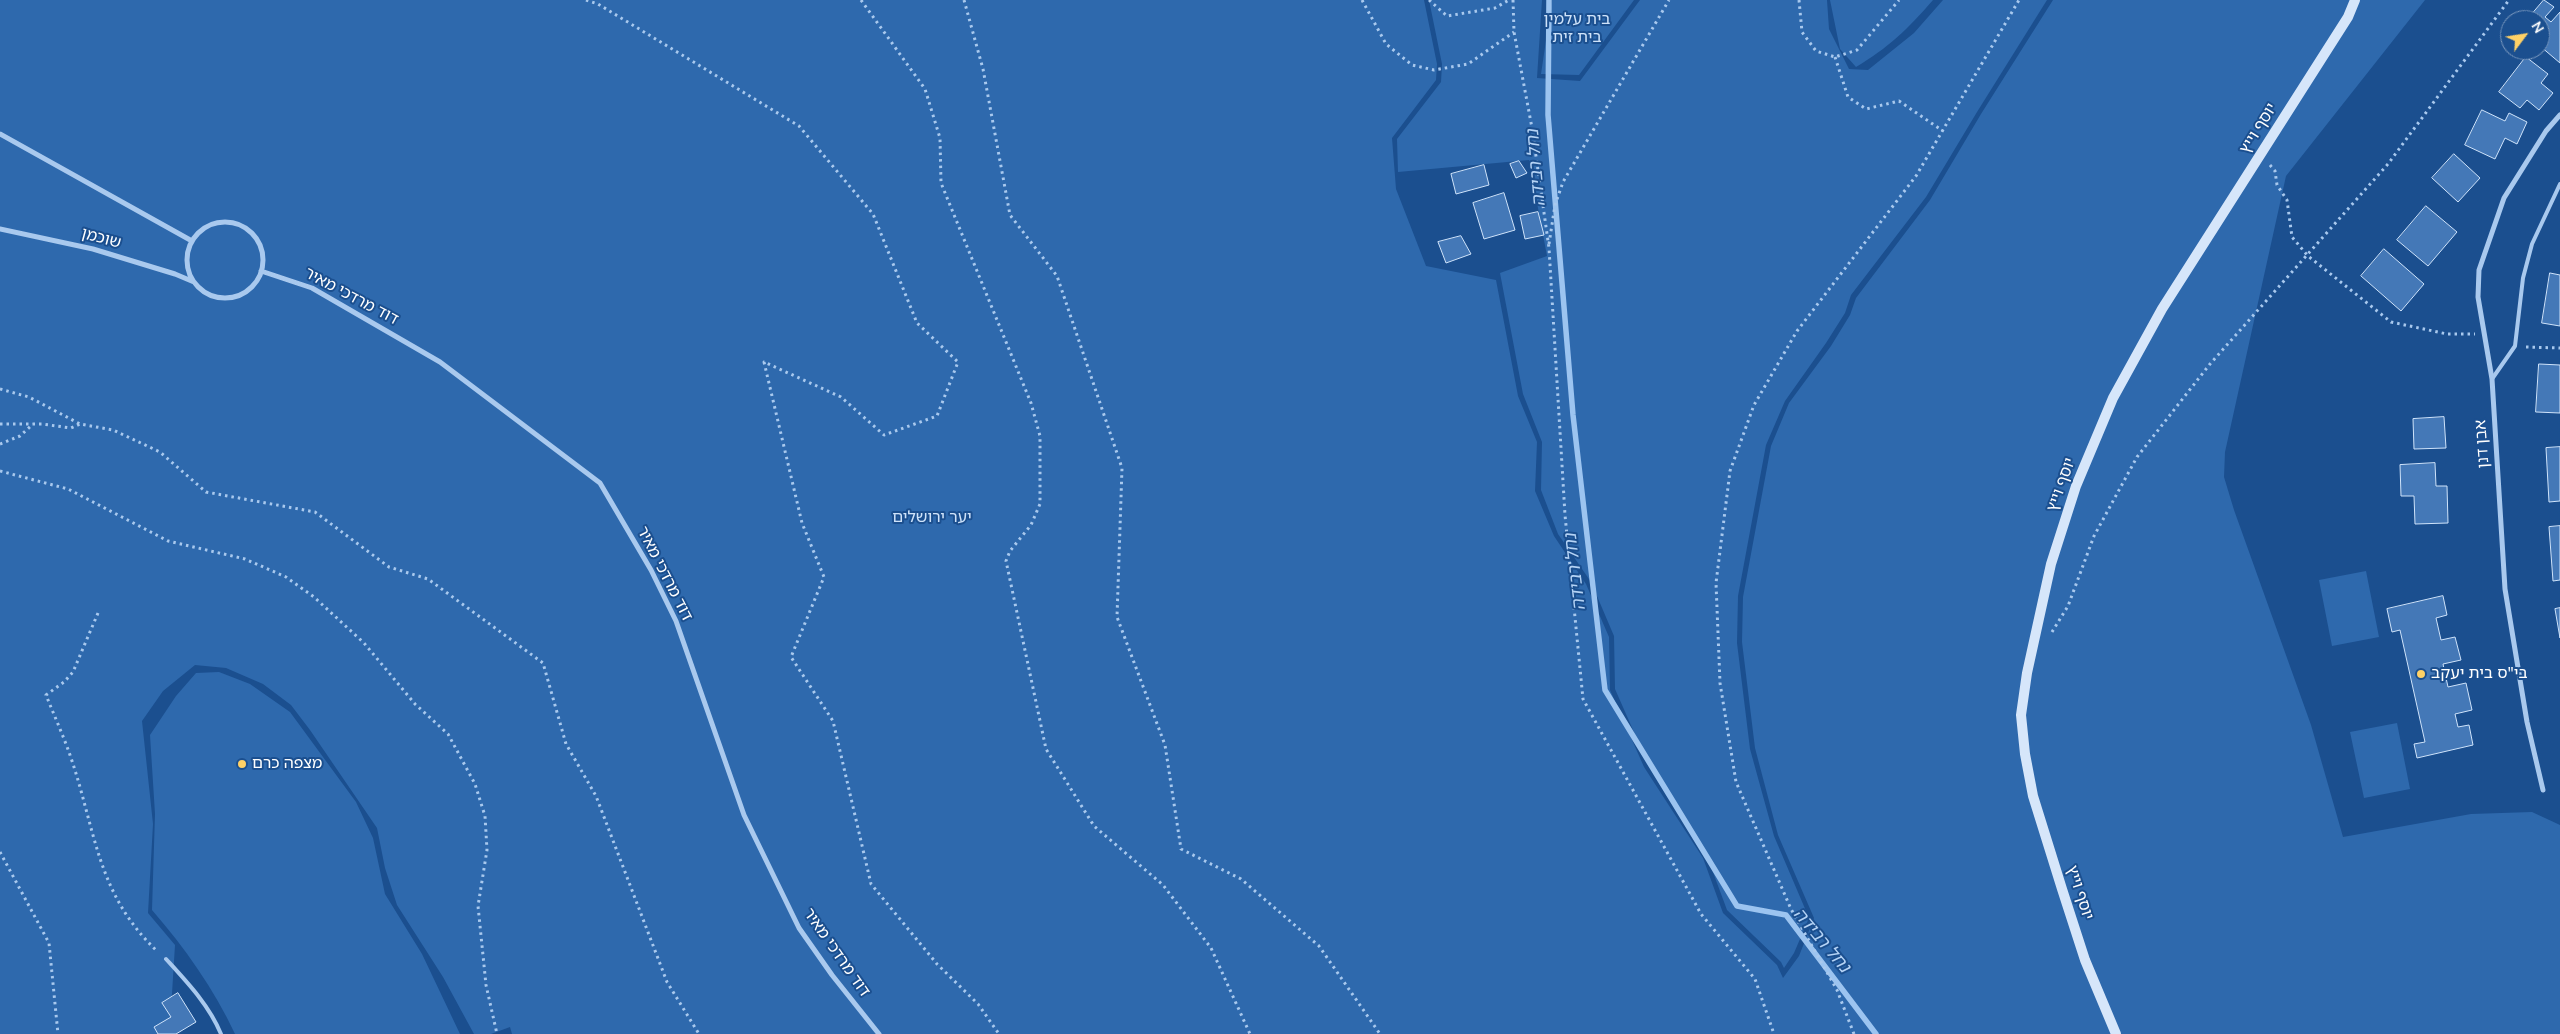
<!DOCTYPE html>
<html>
<head>
<meta charset="utf-8">
<style>
  body { margin:0 }
  #map { position:relative; width:2560px; height:1034px; overflow:hidden; background:#1b4f8f; font-family:"Nunito Sans",sans-serif }
  canvas { display:block }
  .north { position:absolute; left:2500px; top:10px; width:50px; height:50px; box-sizing:border-box; background:#1b4f8f; border:1px solid #7695bc; border-radius:50%; rotate:59deg; font-size:14px; font-weight:700; line-height:20px; text-align:center; color:#fff }
  .north::after { content:''; display:block; margin:auto; width:18px; height:22px; background:#ffd166; clip-path:polygon(50% 0,100% 100%,50% 72%,0 100%) }
</style>
</head>
<body>
<div id="map">
<canvas width="2560" height="1034"></canvas>
<div class="north">N</div>
</div>
<script>
const c = document.querySelector('canvas').getContext('2d');
c.lineJoin = 'round';
function paint(path, color) { c.fillStyle = color; c.fill(path, 'evenodd'); }
function trace(path, color, width, dash) { c.strokeStyle = color; c.lineWidth = width; c.lineCap = dash ? 'butt' : 'round'; c.setLineDash(dash || []); c.stroke(path); }
function write(font, color, halo, rows, align = 'center') {
  c.font = font + ' "Nunito Sans","Noto Sans Hebrew",sans-serif'; c.lineWidth = 4; c.setLineDash([]); c.textBaseline = 'middle'; c.strokeStyle = halo; c.fillStyle = color; for (const [text, x, y, turn = 0] of rows) {
    c.save(); c.translate(x, y); c.rotate((+turn || 0) * Math.PI / 180); c.textAlign = isNaN(turn) ? turn : align; if (halo) c.strokeText(text, 0, 0); c.fillText(text, 0, 0); c.restore();
  }
}
const green = new Path2D(`
  M0,0H1424L1437,64L1436,80L1392,138L1396,189L1426,266L1496,280L1518,396L1537,442L1535,491L1554,536L1586,584L1609,637L1610,690L1644,767L1703,858L1723,913L1777,965L1783,978L1799,956L1814,918L1778,835L1755,748L1742,642L1743,597L1771,446L1789,403L1831,346L1850,315L1856,298L1930,200L1981,114L2053,0H2425L2286,176L2225,452L2224,477L2234,510L2311,725L2343,837L2471,814L2532,812L2560,825V1034H512L510,1027L491,1034H474L443,977L397,905L385,868L377,828L310,730L291,705L263,684L226,668L195,665L163,691L142,721L153,824L148,913L175,945L170,1026L172,1034H0Z
  M1429,0H1542L1537,78L1580,81L1640,0H1827L1829,29L1849,69L1868,70L1914,33L1943,0H2047L1977,112L1926,197L1851,295L1845,313L1826,343L1785,401L1766,445L1738,596L1737,643L1750,749L1774,836L1809,918L1794,953L1784,968L1781,962L1727,910L1707,856L1648,764L1615,689L1614,636L1591,582L1558,534L1541,490L1542,442L1523,394L1500,273L1547,256L1529,160L1398,172L1397,139L1441,82L1442,64Z
  M1552,0H1634L1579,75L1541,74Z
  M1830,0H1933C1908,29 1888,48 1856,67L1840,49Z
  M2366,571L2379,637L2332,646L2319,580Z
  M219,672L250,684L290,712L356,802L373,838L385,894L422,954L460,1034H235C214,989 185,948 152,910L155,814L150,735L176,696L196,673Z
  M2397,723L2410,789L2364,798L2350,732Z`);
const stream = new Path2D(`
  M1549,0L1548,115L1573,415L1605,690L1737,906L1786,915L1876,1034`);
const building = new Path2D(`
  M2544,0L2554,7L2545,17L2551,22L2560,12V63L2540,46V20H2527Z
  M2526,57L2548,74L2541,83L2553,93L2539,110L2527,100L2520,108L2499,92Z
  M2482,110L2505,121L2509,113L2527,122L2517,144L2505,138L2495,159L2465,145Z
  M2454,154L2480,178L2458,202L2432,178Z
  M1519,161L1527,173L1516,178L1510,164Z
  M1484,165L1489,185L1456,194L1451,174Z
  M1504,193L1515,230L1484,239L1473,203Z
  M2426,206L2457,232L2428,266L2397,240Z
  M1538,212L1544,235L1525,239L1520,216Z
  M1461,236L1471,254L1446,263L1438,242Z
  M2384,249L2424,284L2401,311L2361,276Z
  M2550,273L2560,275V326L2542,323Z
  M2539,364L2560,365V413L2536,412Z
  M2444,417L2446,448L2414,449L2413,419Z
  M2560,447V501L2549,502L2546,448Z
  M2435,463L2436,486H2447L2448,523L2415,524L2414,496H2401L2400,465Z
  M2560,526V580L2553,581L2549,527Z
  M2443,596L2447,615L2436,618L2441,640L2455,637L2461,660L2443,664L2448,687L2466,683L2472,710L2455,714L2458,727L2469,725L2473,745L2417,758L2414,744L2425,742L2400,630L2392,632L2387,609Z
  M2560,608V638L2555,609Z
  M178,993L196,1022L176,1034H158L154,1027L171,1017L162,1003Z`);
const path = new Path2D(`
  M586,0L598,4L799,126L873,214L917,323L958,362L937,416L884,435L841,397L764,362L802,523L824,577L791,657L833,721L871,884L937,964L978,1004L999,1034
  M861,0L925,89L940,138L941,183L1031,403L1040,436V504L1031,525L1010,551L1006,561L1046,749L1094,826L1163,885L1211,948L1250,1034
  M964,0L983,69L1010,215L1057,276L1122,468L1117,617L1165,745L1181,849L1241,879L1319,946L1380,1034
  M1362,0L1386,44L1412,65L1434,70L1468,64L1514,32
  M1429,0L1447,16L1495,8L1509,0
  M1513,0L1514,32L1532,128L1549,248L1565,515L1583,699L1701,914L1755,979L1774,1034
  M1799,0L1802,32L1816,51L1835,57L1857,50L1899,0
  M1835,57L1848,97L1866,109L1899,101L1943,131
  M2270,165L2275,171L2277,185L2287,200L2292,237L2308,256L2391,322L2447,334H2475
  M1549,244L1555,205L1563,182L1669,0
  M2526,347L2560,348
  M0,389L29,397L80,424L113,430L160,452L206,492L315,512L389,567L428,579L543,663L566,744L596,796L667,982L699,1034
  M0,424H42L71,428L80,424
  M0,444L20,436L33,424
  M0,471L68,489L168,541L245,559L286,577L314,597L364,643L415,704L448,734L475,784L485,816L487,850L478,906L486,985L497,1034
  M98,613L73,672L64,682L46,695C54,715 63,735 70,755C96,830 96,894 158,952
  M2052,632L2068,606L2094,536L2137,457L2210,364L2388,164L2509,0
  M0,852L49,943L58,1034
  M1854,1034L1837,990L1791,909L1736,782L1720,683L1716,583L1730,471L1754,405L1797,331L1916,176L2019,0`);
const service = new Path2D(`
  M2492,379L2515,346L2523,278L2532,244L2560,184
  M166,959C187,982 209,1005 221,1034`);
const minor = new Path2D(`
  M0,134L192,241
  M187 260a38 38 0 1 1 76 0a38 38 0 1 1-76 0Z
  M0,229L93,249L175,274L194,282
  M261,271L312,288L440,362L600,483L651,570L676,621L744,815L799,928L832,975L879,1034
  M2543,790L2527,722L2505,589L2492,379L2478,297L2479,270L2504,198L2546,131L2560,115`);
const secondary = new Path2D(`
  M2116,1034L2085,960L2062,889L2033,796L2025,754L2021,715L2027,673L2051,564L2076,486L2113,398L2162,309L2348,17L2355,0`);
const markers = [
  [2421,674,5,"#ffd166"],
  [242,764,5,"#ffd166"]
];
const parkNames = [
  ["בית עלמין",1577,20],
  ["בית זית",1577,38],
  ["יער ירושלים",932,518]
];
const streetNames = [
  ["יוסף וייץ",2259,129,-58],
  ["שוכמן",101,239,15],
  ["דוד מרדכי מאיר",351,297,28],
  ["אבן דנן",2483,444,-94],
  ["יוסף וייץ",2062,485,-70],
  ["דוד מרדכי מאיר",664,574,63],
  ["יוסף וייץ",2079,893,72],
  ["דוד מרדכי מאיר",836,953,55]
];
const poiNames = [
  ["בי\"ס בית יעקב",2431,674],
  ["מצפה כרם",252,764]
];
const waterNames = [
  ["נחל רבידה",1537,168,-95],
  ["נחל רבידה",1576,572,-97],
  ["נחל רבידה",1821,941,50]
];
paint(green, '#2e69ad');
trace(stream, '#9cc4f0', 5.5);
paint(building, '#4478b7');
trace(building, '#cfe3fa', 1);
trace(path, '#a9c9ee', 3, [2.5, 4]);
trace(service, '#a9c9ee', 4);
trace(minor, '#a9c9ee', 5);
trace(secondary, '#d6e6fa', 10);
for (const [x, y, r, color] of markers) { const dot = new Path2D(); dot.arc(x, y, r, 0, 2 * Math.PI); c.fillStyle = color; c.fill(dot); trace(dot, '#1b4f8f', 2); }
write('16px', '#cfe3fa', '#1b4f8f', parkNames);
write('16px', '#fff', '#1b4f8f', streetNames);
write('16px', '#fff', '#1b4f8f', poiNames, 'left');
write('italic 18px', '#b5d3f5', '#1b4f8f', waterNames);
</script>
</body>
</html>
